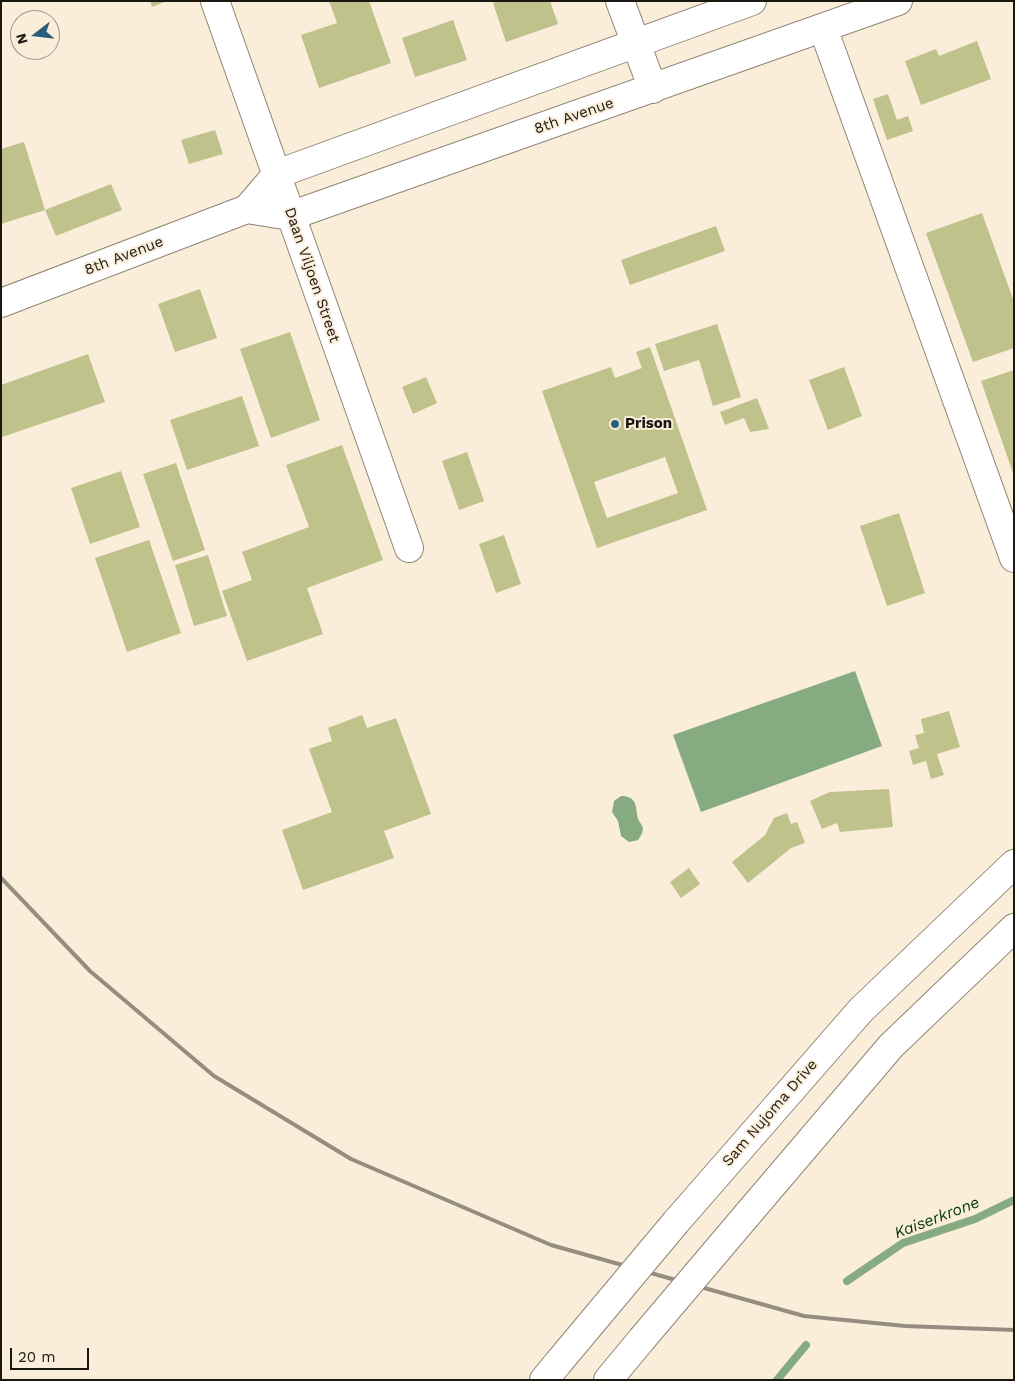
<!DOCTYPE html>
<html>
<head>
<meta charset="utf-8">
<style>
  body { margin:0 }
  #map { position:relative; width:1015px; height:1381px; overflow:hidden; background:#faeedb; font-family:"Work Sans",sans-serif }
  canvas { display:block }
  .frame { position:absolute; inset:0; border:2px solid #1b1711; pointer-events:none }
  .north { position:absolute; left:10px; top:10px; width:50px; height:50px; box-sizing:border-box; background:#faeedb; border:1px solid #a1988a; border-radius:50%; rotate:254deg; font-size:14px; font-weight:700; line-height:20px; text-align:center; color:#1b1711 }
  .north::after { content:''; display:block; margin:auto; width:18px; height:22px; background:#285f7a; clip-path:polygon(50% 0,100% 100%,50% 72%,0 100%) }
  .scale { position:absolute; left:10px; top:1348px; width:79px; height:22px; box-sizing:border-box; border:2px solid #1b1711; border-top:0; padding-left:6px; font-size:15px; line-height:18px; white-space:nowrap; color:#1b1711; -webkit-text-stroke:4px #faeedb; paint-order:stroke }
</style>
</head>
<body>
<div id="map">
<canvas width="1015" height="1381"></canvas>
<div class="frame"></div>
<div class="north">N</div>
<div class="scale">20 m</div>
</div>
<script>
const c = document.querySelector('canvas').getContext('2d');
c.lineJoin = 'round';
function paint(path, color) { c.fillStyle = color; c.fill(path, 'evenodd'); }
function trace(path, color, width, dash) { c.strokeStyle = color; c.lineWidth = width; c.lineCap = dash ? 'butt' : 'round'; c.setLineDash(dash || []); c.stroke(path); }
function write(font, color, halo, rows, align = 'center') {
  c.font = font + ' "Work Sans",sans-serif'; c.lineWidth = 4; c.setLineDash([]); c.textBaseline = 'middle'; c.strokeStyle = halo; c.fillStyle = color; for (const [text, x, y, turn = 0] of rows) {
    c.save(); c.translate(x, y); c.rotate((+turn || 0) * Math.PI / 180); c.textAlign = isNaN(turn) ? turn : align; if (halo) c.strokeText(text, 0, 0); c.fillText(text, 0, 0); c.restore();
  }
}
const water = new Path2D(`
  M855,671L882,746L701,812L673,735Z
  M621,796C634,796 636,803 637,814C638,826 649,825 638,840L629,842L621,836L618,821L612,812L614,801Z`);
const stream = new Path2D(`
  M847,1281L903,1243L975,1219L1014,1200
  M777,1380L806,1345`);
const building = new Path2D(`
  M150,1H167L152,7Z
  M329,1H369L391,63L319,88L301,35L337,23Z
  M497,1H550L558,24L506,42L493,3Z
  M453,20L467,60L415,77L402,38Z
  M977,41L991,79L921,105L905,61L936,49L939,56Z
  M888,94L897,120L908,116L913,131L887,140L873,99Z
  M215,130L223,154L189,164L181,140Z
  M24,142L45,210L1,224V149Z
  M111,184L122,210L56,236L45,210Z
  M982,213L1014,302V348L973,362L926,233Z
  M716,226L725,251L630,285L621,260Z
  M200,289L217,338L175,352L158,304Z
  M717,324L741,397L713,406L699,360L664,371L655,344Z
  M290,332L320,420L271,438L240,349Z
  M650,347L707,510L597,548L542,391L611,367L615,378L642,368L636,352ZM665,457L678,493L607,518L594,482Z
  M88,354L105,402L2,437L1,385Z
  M844,367L862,416L828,430L809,380Z
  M1014,370V473H1013L981,381Z
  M426,377L437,403L413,414L402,387Z
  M242,396L259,446L187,470L170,420Z
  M757,398L769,429L750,432L744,418L725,425L720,412Z
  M342,445L383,560L307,588L323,634L247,661L222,591L252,580L242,552L309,527L286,465Z
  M467,452L484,501L459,510L442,461Z
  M176,463L205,550L173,561L143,474Z
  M121,471L140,527L90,544L71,488Z
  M899,513L925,593L887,606L860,526Z
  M504,535L521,584L496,593L479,544Z
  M149,540L181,633L127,652L95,558Z
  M208,555L227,616L194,626L175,565Z
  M949,711L960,747L937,754L944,775L931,779L926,761L913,765L909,751L919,748L915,735L924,733L921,719Z
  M362,715L367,728L396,718L431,814L384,831L394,858L303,890L282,830L332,812L309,749L332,741L328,728Z
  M889,789L893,827L840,832L837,823L822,829L810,801L830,792Z
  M787,813L791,824L797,822L805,843L791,848L748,883L732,862L765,835L774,818Z
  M689,868L700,884L681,898L670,882Z`);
const minor = new Path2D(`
  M215,1L409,548
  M620,1L653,89
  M823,28L1014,558
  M247,209L290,216L898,1
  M1,303L247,209L277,174L752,1`);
const major = new Path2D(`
  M747,1215L891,1046L1014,928
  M676,1222L861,1010L1014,864
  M544,1380L558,1363
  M608,1380L642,1339`);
const rail = new Path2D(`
  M1,878L90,971L214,1076L351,1159L551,1245L804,1316L905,1326L1014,1330`);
const majorBridge = new Path2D(`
  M642,1339L747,1215
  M558,1363L676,1222`);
const markers = [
  [615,424,5,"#285f7a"]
];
const streetNames = [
  ["8th Avenue",574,116,-19],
  ["8th Avenue",124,256,-21],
  ["Daan Viljoen Street",312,275,71],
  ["Sam Nujoma Drive",770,1113,-49]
];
const poiNames = [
  ["Prison",625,424]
];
const waterNames = [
  ["Kaiserkrone",937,1218,-21]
];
paint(water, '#86ab81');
trace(stream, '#86ab81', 8);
paint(building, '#bfc28b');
trace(minor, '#8f8574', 30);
trace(major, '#8f8574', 30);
trace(minor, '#fff', 28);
trace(major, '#fff', 28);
trace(rail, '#958d80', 4);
trace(majorBridge, '#8f8574', 30, []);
trace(majorBridge, '#fff', 28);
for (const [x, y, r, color] of markers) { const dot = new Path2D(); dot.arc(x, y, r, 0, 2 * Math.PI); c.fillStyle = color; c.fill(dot); trace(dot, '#faeedb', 2); }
write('15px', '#1b1711', '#faeedb', streetNames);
write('bold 15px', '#1b1711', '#faeedb', poiNames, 'left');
write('italic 16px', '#023800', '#faeedb', waterNames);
</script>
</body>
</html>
